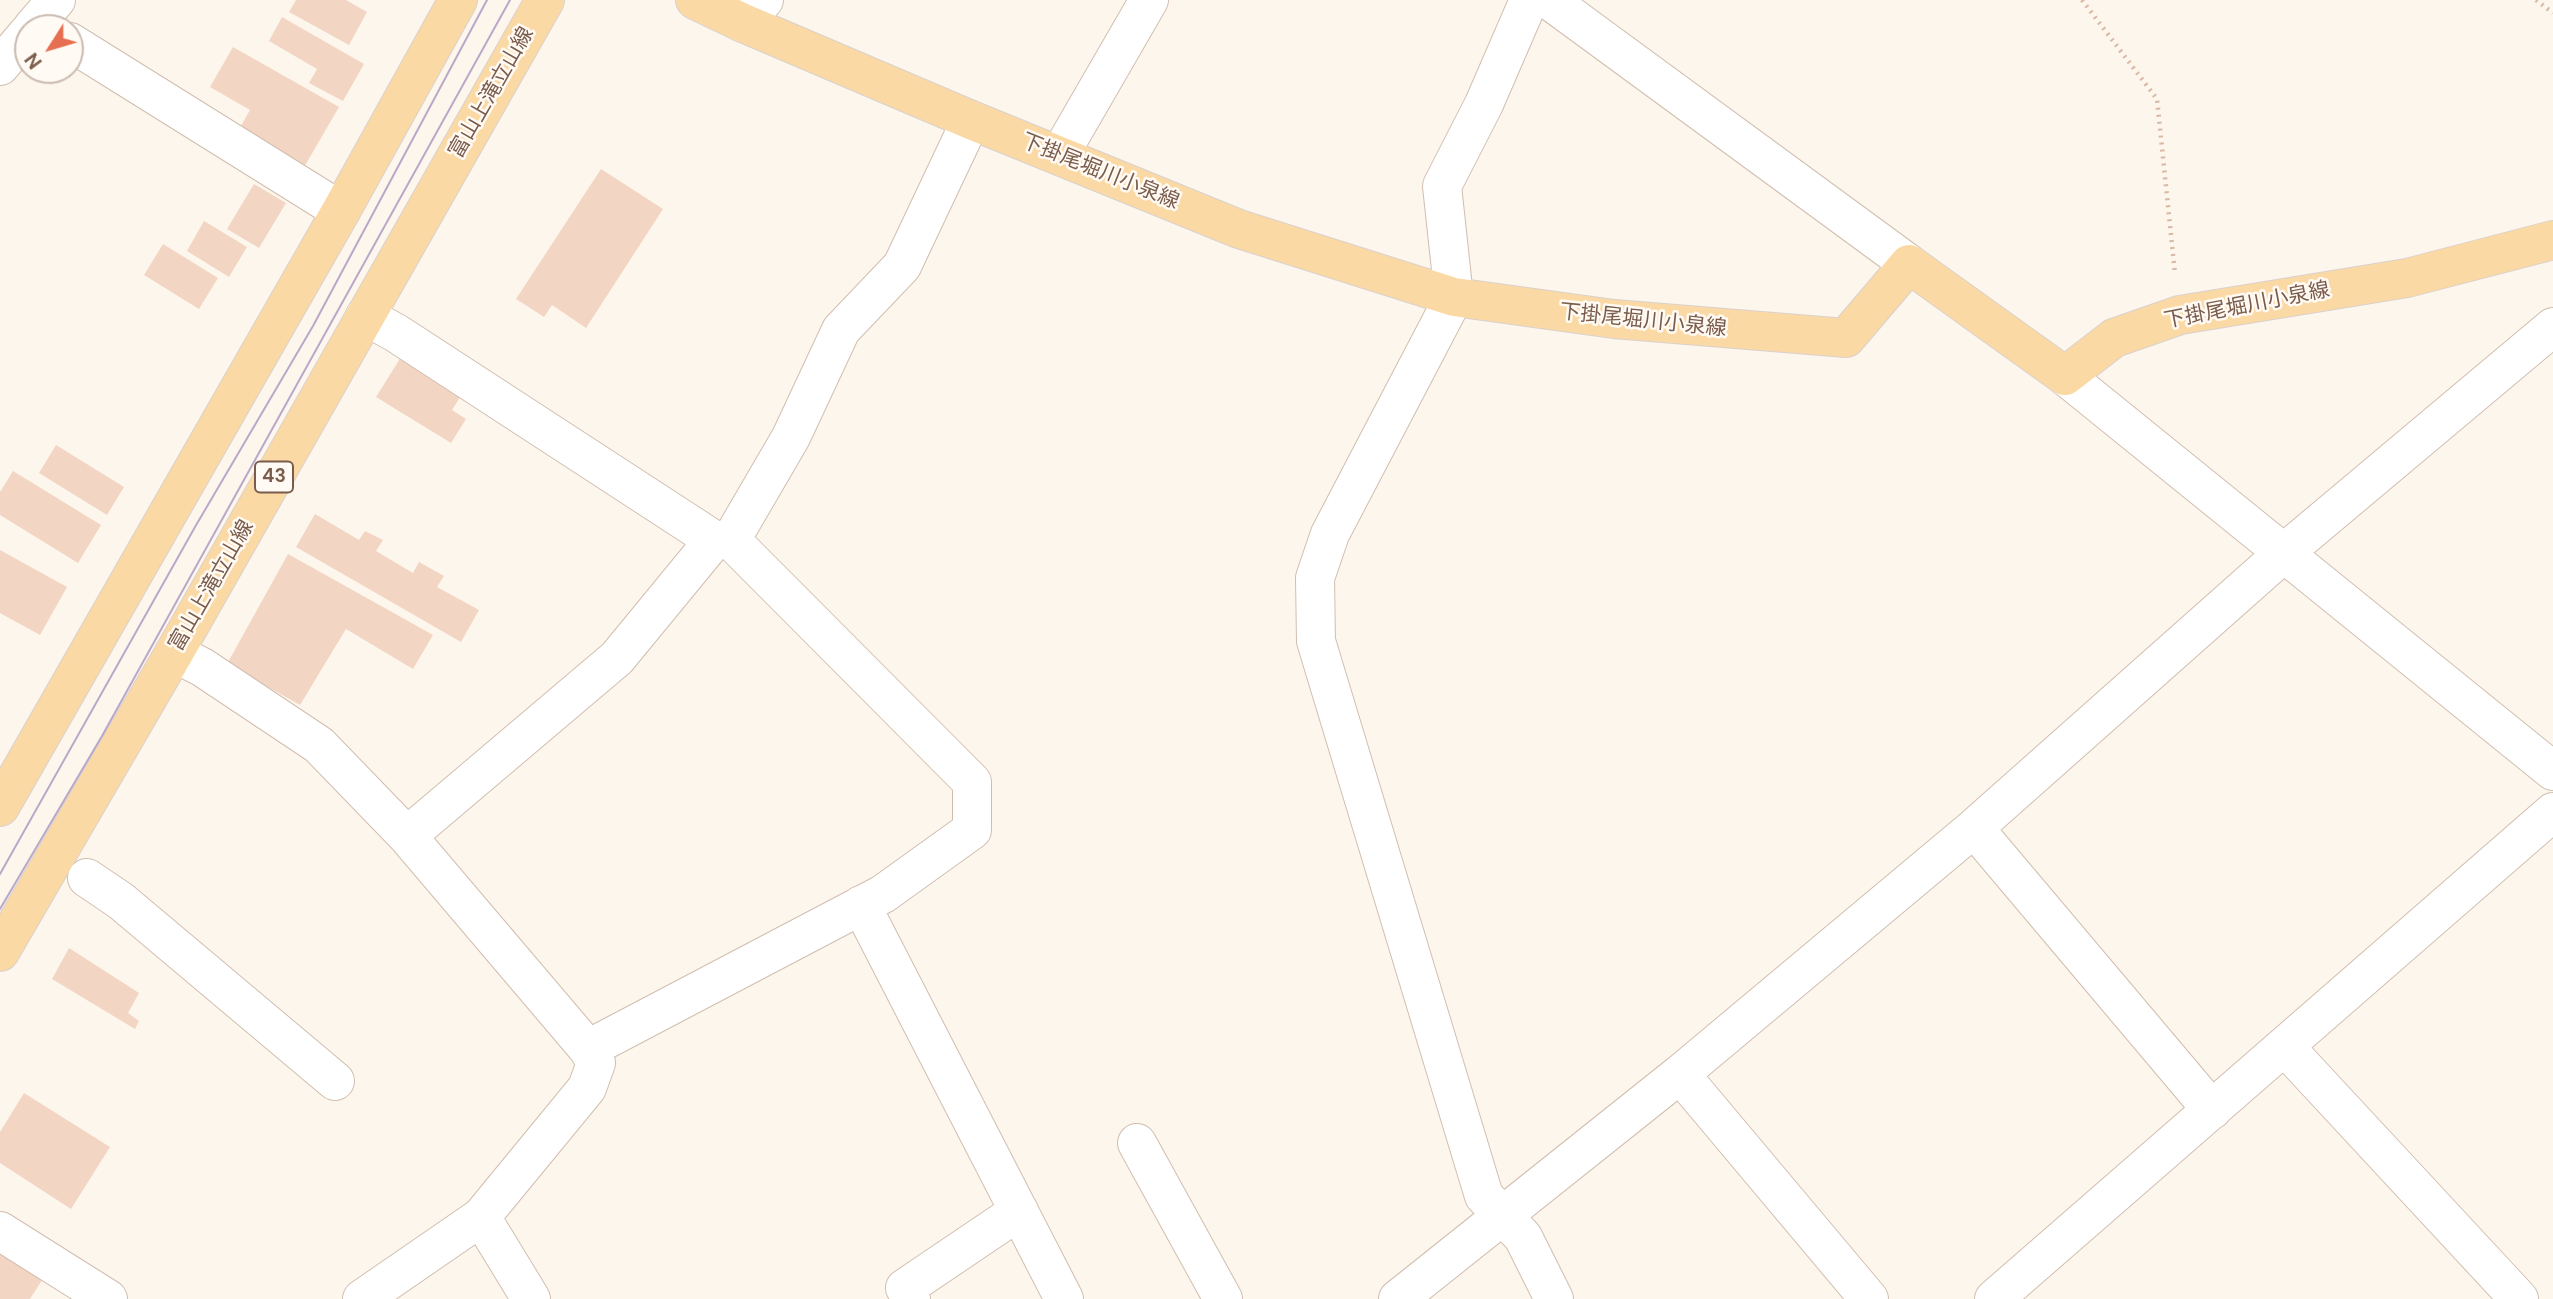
<!DOCTYPE html>
<html>
<head>
<meta charset="utf-8">
<style>
  body { margin:0 }
  #map { position:relative; width:2553px; height:1299px; overflow:hidden; background:#fdf6ec; font-family:"DM Sans",sans-serif }
  canvas { display:block }
  .north { position:absolute; left:14px; top:14px; width:70px; height:70px; box-sizing:border-box; background:#fffaf3; border:2px solid #cabbb1; border-radius:50%; rotate:233deg; font-size:19px; font-weight:700; line-height:28px; text-align:center; color:#7a5c4d }
  .north::after { content:''; display:block; margin:auto; width:24px; height:32px; background:#e76f51; clip-path:polygon(50% 0,100% 100%,50% 72%,0 100%) }
</style>
</head>
<body>
<div id="map">
<canvas width="2553" height="1299"></canvas>
<div class="north">N</div>
</div>
<script>
const c = document.querySelector('canvas').getContext('2d');
c.lineJoin = 'round';
function paint(path, color) { c.fillStyle = color; c.fill(path, 'evenodd'); }
function trace(path, color, width, dash) { c.strokeStyle = color; c.lineWidth = width; c.lineCap = dash ? 'butt' : 'round'; c.setLineDash(dash || []); c.stroke(path); }
function write(font, color, halo, rows, align = 'center') {
  c.font = font + ' "DM Sans","Noto Sans JP",sans-serif'; c.lineWidth = 5; c.setLineDash([]); c.textBaseline = 'middle'; c.strokeStyle = halo; c.fillStyle = color; for (const [text, x, y, turn = 0] of rows) {
    c.save(); c.translate(x, y); c.rotate((+turn || 0) * Math.PI / 180); c.textAlign = isNaN(turn) ? turn : align; if (halo) c.strokeText(text, 0, 0); c.fillText(text, 0, 0); c.restore();
  }
}
const building = new Path2D(`
  M296,0H346L367,12L349,45L289,12Z
  M282,17L364,64L343,101L309,83L317,69L269,41Z
  M233,47L339,107L303,169L238,131L250,110L210,87Z
  M601,169L663,209L586,328L552,305L544,317L516,299Z
  M254,184L286,203L259,248L227,229Z
  M204,221L247,247L229,277L187,251Z
  M163,244L218,278L199,309L144,275Z
  M401,357L462,394L452,410L466,419L451,443L376,397Z
  M56,445L124,487L107,515L39,473Z
  M13,471L101,525L78,563L0,515V492Z
  M315,514L359,540L365,531L383,540L376,551L413,573L419,562L444,576L437,587L479,610L461,642L296,547Z
  M0,550L67,587L40,635L0,613Z
  M288,554L433,635L413,669L346,629L300,705L227,664Z
  M69,948L139,993L128,1013L139,1021L135,1029L52,979Z
  M24,1093L110,1147L71,1209L0,1163V1132Z
  M0,1250L44,1277L30,1299H0Z`);
const path = new Path2D(`
  M2082,0L2157,99L2175,274
  M2536,0L2553,13`);
const minor = new Path2D(`
  M1529,0L1484,104L1442,186L1454,297L1330,534L1315,578L1316,641L1484,1196L1523,1237L1554,1299
  M1549,0L1909,264
  M741,22L764,0
  M32,28L56,0
  M70,42L341,211
  M0,66L28,33
  M1060,154L1149,0
  M365,316L396,333L714,540H731L972,782V830L883,894L588,1049
  M2065,376L2553,771
  M731,540L791,437L841,330L902,266L971,120
  M174,653L202,667L319,745L407,836L588,1049L596,1063L587,1088L481,1217L362,1299
  M1974,828L2212,1110
  M407,836L617,658L714,540
  M87,878L121,901L335,1081
  M861,905L1064,1299
  M2285,1047L2519,1299
  M1680,1074L1869,1299
  M1137,1143L1223,1299
  M481,1217L531,1299
  M0,1231L108,1299
  M911,1299L905,1288L1019,1211
  M1398,1299L1680,1074L1974,828L2285,552L2553,327
  M1994,1299L2553,812`);
const major = new Path2D(`
  M695,0L741,22L971,120L1239,229L1454,297L1614,319L1846,338L1909,264L2065,376L2114,338L2180,315L2407,278L2553,240
  M0,807L341,211L458,0
  M0,952L174,653L545,0`);
const tram = new Path2D(`
  M0,874L195,527L313,326L487,0
  M0,909L102,736L510,0`);
const shields = [
  [274,477,38]
];
const shieldNames = [
  ["43",274,477]
];
const streetNames = [
  ["富山上滝立山線",492,93,-60],
  ["下掛尾堀川小泉線",1100,172,22],
  ["下掛尾堀川小泉線",2247,306,-11],
  ["下掛尾堀川小泉線",1643,321,6],
  ["富山上滝立山線",212,586,-60]
];
paint(building, '#f3d5c3');
trace(minor, '#d1beb0', 40);
trace(major, '#dad1cd', 40);
trace(path, '#d9b8a5', 4.5, [2, 5]);
trace(minor, '#fff', 38);
trace(major, '#fbd9a5', 38);
trace(tram, '#b9a8c9', 2);
for (const [x, y, w] of shields) { const box = new Path2D(); box.roundRect(x - w / 2, y - 15.5, w, 31, 5); c.fillStyle = '#fffaf3'; c.fill(box); trace(box, '#7a5c4d', 2); }
write('bold 19px', '#7a5c4d', null, shieldNames);
write('21px', '#7a5c4d', '#fffaf3', streetNames);
</script>
</body>
</html>
